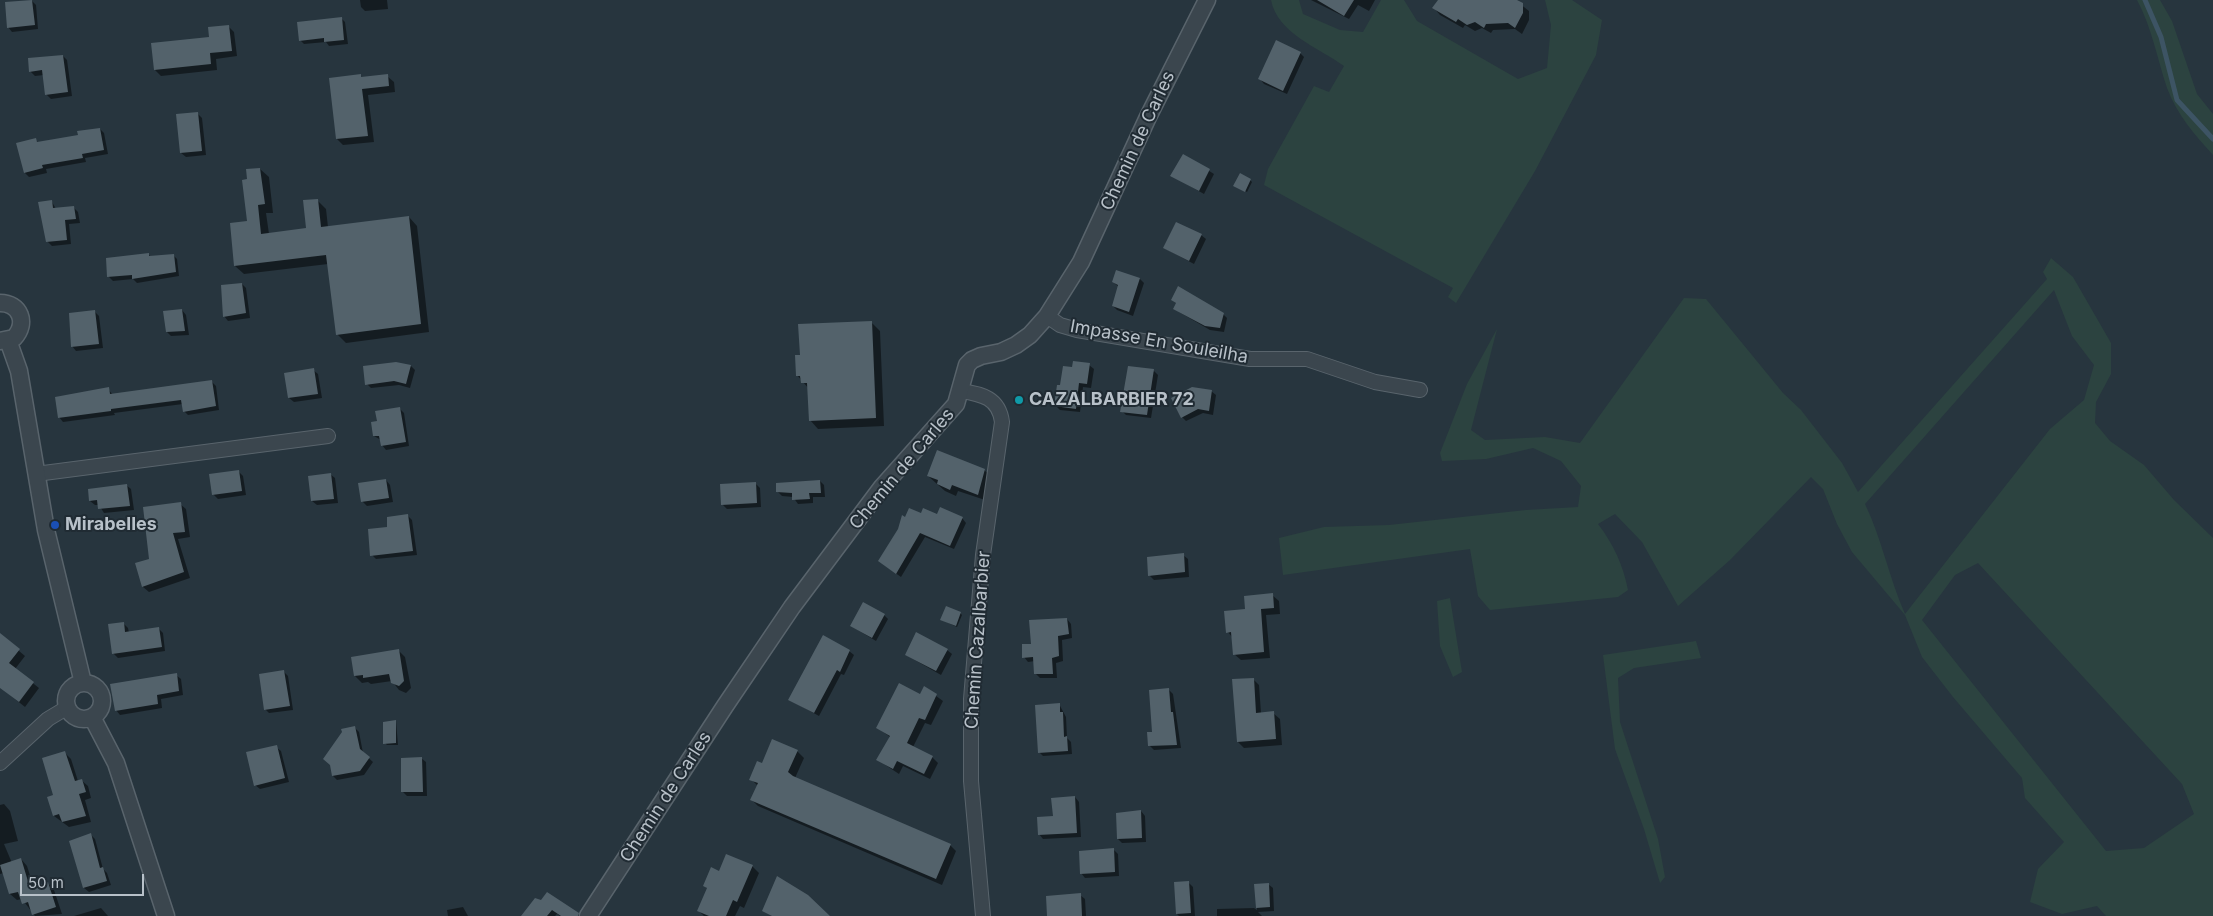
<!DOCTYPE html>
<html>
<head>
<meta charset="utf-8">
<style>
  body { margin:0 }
  #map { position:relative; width:2213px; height:916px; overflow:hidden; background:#27353e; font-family:Inter,sans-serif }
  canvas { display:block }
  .scale { position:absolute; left:20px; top:874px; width:124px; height:22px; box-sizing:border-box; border:2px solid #b8c1c9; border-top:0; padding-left:6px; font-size:15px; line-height:18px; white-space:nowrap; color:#b8c1c9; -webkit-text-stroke:4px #202b33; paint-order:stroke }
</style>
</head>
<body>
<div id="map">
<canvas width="2213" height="916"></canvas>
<div class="scale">50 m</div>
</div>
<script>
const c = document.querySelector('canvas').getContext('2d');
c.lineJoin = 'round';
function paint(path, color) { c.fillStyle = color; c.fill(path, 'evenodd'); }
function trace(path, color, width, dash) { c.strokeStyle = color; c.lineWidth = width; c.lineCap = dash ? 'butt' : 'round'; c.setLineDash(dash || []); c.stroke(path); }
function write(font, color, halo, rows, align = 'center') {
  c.font = font + ' Inter,sans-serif'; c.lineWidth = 4; c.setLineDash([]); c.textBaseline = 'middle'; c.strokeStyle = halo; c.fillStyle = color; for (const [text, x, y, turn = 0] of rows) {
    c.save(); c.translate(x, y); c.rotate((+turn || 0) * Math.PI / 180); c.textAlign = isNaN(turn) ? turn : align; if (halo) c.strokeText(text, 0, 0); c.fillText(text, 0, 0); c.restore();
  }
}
const green = new Path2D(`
  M1271,0H1299L1303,14L1340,30L1363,32L1381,0H1404L1417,21L1518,79L1547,68L1551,25L1545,0H1572L1602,20L1596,55L1535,171L1456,303L1448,297L1453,288L1264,185L1268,169L1314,86L1329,92L1344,66C1319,48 1277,33 1271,0Z
  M2137,0H2160L2172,21L2197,94L2213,114V155C2195,135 2177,115 2167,88C2157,58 2152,28 2137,0Z
  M2051,258L2073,277L2111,343V374L2096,402L2095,423L2110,441L2144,465L2174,500L2213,538V916H2106L2097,906L2062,914L2030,902L2038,869L2064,842L2025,798L2022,778L1953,697L1922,657L1905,615L1852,552L1837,524L1823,489L1811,477L1730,560L1678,606L1642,542L1615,514L1598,524C1614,545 1623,565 1628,590L1618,597L1490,610L1478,596L1470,549L1283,575L1279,538L1324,527L1389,525L1526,510L1578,507L1581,486L1561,461L1533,448L1486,459L1442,461L1440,453L1467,384L1497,329L1471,430L1485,440L1545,437L1580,443L1684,298L1706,299L1783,393L1801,410L1842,463L1858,492L2047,279L2043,272ZM2054,290L2072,336L2094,365L2084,400L2050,429L1905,614C1889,578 1882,539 1865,504ZM1978,563L2182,784L2194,814L2144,848L2106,851L1922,620L1955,575Z
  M1450,598L1462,672L1453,677L1440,646L1437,601Z
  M1696,641L1701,658L1634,668L1618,678L1620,722L1658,839L1665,877L1660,883L1644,829L1615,749L1603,655Z`);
const shadow = new Path2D(`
  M360,0H387L388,9L365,11L361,7Z
  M1311,0H1375L1369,11L1358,5L1349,19Z
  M1439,0H1515L1529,11V20L1522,34L1515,29L1493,30L1491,33L1482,28L1475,31L1465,25L1463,28L1440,15L1434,8Z
  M32,1L36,5L38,29L12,32L8,27Z
  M341,18L345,22L348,44L329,46L326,42L304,44L300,40Z
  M228,26L234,32L237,56L216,59L217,70L161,76L155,70Z
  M1300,53L1304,57L1287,94L1264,84L1260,79Z
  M63,56L67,60L72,96L51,99L46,94L44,75L35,76L30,71Z
  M387,76L394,82L395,92L368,95L374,142L343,145L337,139L330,79Z
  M197,113L202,118L206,155L186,157L181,153Z
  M100,129L104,133L108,154L85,158L86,162L46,169L47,173L29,177L25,173L18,144L35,140L39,143L79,136Z
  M1184,155L1214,174L1204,194L1172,176Z
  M260,169L269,177L273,213H266L269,234L308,230L317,200L326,209L328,227L409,217L417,226L429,332L346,343L338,335L328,264L244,274L235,266L249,222L248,180Z
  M1250,180L1252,182L1247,192L1237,187Z
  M52,202L56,209L74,208L78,212L80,223L69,224L71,244L52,246L47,241Z
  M1201,235L1206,239L1194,264L1164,248Z
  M148,254L151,257L173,255L177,259L179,276L137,283L133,279L113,281L109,277L107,259Z
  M1140,279L1144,283L1133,316L1117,310L1113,306L1119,287L1113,282Z
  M242,284L246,288L250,318L228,321L224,316Z
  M1172,300L1223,314L1227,318L1224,332L1210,330L1179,312L1175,308L1177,304Z
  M182,310L186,315L189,335L171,336L167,332Z
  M95,312L99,316L103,348L76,351L72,346Z
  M871,322L880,331L884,426L818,429L810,420L809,389L797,375L802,356Z
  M1089,365L1094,369L1091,388L1083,387L1080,412L1060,410L1055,405L1061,387L1073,369Z
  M411,366L415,370L410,388L399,385L371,388L367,384Z
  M313,370L318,374L322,398L294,402L289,398Z
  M1154,371L1158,375L1151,418L1126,415L1122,411Z
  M211,381L216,386L219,410L188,415L184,411L183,404L114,413L115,415L63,422L59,417L108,389L113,395Z
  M1211,391L1216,395L1213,415L1203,413L1186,421L1182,417Z
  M400,409L404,413L409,446L386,450L382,445L381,440L374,436L378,422Z
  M984,470L991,476L985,500L958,491L956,496L945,491L928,476Z
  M239,472L243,476L246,495L218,499L213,494Z
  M330,474L335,478L338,503L317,505L312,501Z
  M386,480L390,485L393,502L367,506L362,501Z
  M820,481L824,485L825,497H813V503L798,504L793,497L782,496L778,492Z
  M755,483L760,488L761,507L727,509L722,504Z
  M126,485L131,489L134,510L104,513L99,505H95L90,501Z
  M180,504L186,509L190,537L178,539L190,578L149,592L143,587L137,564L151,560Z
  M921,515L962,518L966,523L954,549L925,537L901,577L884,565L905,518Z
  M408,516L412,520L417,555L376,559L372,555Z
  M1183,555L1188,559L1189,577L1154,580L1150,576Z
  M1272,595L1279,601L1280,614L1266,615L1270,658L1241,660L1234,654L1232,637L1228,632L1246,610Z
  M960,613L962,615L957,627L942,620Z
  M884,615L888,619L876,641L851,626Z
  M1067,619L1071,624L1072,638L1062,640L1063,661L1056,663L1057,678H1040L1036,674L1035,661L1028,662L1024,657L1032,645Z
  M124,624L128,628L129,633L159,629L163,633L165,651L118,658L113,653Z
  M0,635L25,656L15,669L39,688L25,707L0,687Z
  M398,650L405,657L411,688L406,693L399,690L392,681L371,684L368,682L362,683L355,676Z
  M947,650L952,654L941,675L906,655Z
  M849,651L854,655L844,675L841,674L819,716L790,700Z
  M284,672L288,676L293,710L269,713L265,709Z
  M176,675L181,679L183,695L161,699L162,708L120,715L116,710Z
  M1253,679L1259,685L1261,713H1273L1280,719L1282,745L1244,748L1238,742Z
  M925,688L943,701L931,725L925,723L913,747L932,757L938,763L930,779L903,766L899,774L878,760L890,737L878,728L921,696Z
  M1169,690L1173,694L1181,748L1154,750L1150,746Z
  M1059,704L1066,717L1067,738L1071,742L1072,754L1043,756L1039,752Z
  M396,721L398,745H387L385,743Z
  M355,728L359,732L363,753L373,762L364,775L337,780L333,776Z
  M276,747L281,751L289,782L260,789L255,785Z
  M797,751L804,758L795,778L950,845L956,851L942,885L758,806L752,800L758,786L751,779L763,765Z
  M65,753L71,759L78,781L81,780L88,786L91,798L85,800L91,822L69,827L54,816L49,798L55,796Z
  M421,758L426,762L427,796H407L403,792Z
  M1075,797L1079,802L1081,837L1043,839L1039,834Z
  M4,804L10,811L18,841L4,844L12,863L21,859L27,866L34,888L48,883L54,890L62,914L35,916L22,899L17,900L10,894L4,873L0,874V805Z
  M1141,811L1145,816L1146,842L1122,843L1118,839Z
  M90,834L95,839L103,869L107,873L111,885L89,892L84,888L70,842Z
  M1113,849L1118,854L1119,876L1085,878L1081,873Z
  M752,866L759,873L744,908L740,906L735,916H704L699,911L708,889L704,885L720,872Z
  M1188,882L1193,887L1195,916H1179L1177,914Z
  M1268,884L1273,888L1274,911L1258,912L1262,916H1217V909L1254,908L1257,910L1256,885Z
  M1080,895L1085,899L1086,916H1048Z
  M536,899L578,914L579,916H560L557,914L555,916H523Z
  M463,907L468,916H448L447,910Z
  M101,908L108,916H74Z`);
const stream = new Path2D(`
  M2145,0L2161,37L2177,100L2213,139`);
const building = new Path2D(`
  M32,0L35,25L7,28L5,2Z
  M1317,0H1354L1344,16Z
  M1438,0H1517L1523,3V13L1515,28L1508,23L1486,24L1484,28L1475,22L1467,25L1458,19L1456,22L1432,8Z
  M342,17L344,40L324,42V38L299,41L297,22Z
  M229,25L232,51L210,53L211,64L154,70L151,43L209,37L208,27Z
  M1276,40L1301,52L1283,91L1258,79Z
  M63,55L68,92L45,95L42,70L29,72L28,58Z
  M361,74V77L388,74L389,86L362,89L368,136L336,139L329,78Z
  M198,112L202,151L180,153L176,114Z
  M100,128L104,150L82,154L83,158L42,165L43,168L24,173L16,143L36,138L37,142L78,135L77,131Z
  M1183,154L1210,169L1199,191L1170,176Z
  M260,168L265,204L258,205L261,234L306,228L303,200L318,199L321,227L409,216L421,324L336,335L326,255L234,266L230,223L247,221L242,180L247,179L246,169Z
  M1240,173L1251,179L1245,192L1233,186Z
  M52,200L53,208L74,206L76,219L65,220L67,240L46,242L38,202Z
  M1176,222L1202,234L1189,261L1163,248Z
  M149,253V256L174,254L176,272L132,279V275L107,277L106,258Z
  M1116,270L1140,278L1129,312L1112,306L1118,285L1112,282Z
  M242,283L246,313L223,317L221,285Z
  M1178,286L1224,313L1220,328L1205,326L1173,309L1176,303L1171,300Z
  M182,309L185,331L166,332L163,311Z
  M95,310L99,344L71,347L69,313Z
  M872,321L876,418L809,421L807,383H801L800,376H796L795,355H800L798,324Z
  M1073,361L1090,363L1087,384L1079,383L1076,409L1054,406L1057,385H1060L1063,366L1072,367Z
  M396,362L411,365L406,384L394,381L365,385L363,366Z
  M1128,366L1154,369L1147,415L1120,412Z
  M314,368L318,394L288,398L284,373Z
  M212,380L216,406L183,412L181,400L111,409V411L58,418L55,397L109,387L110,394Z
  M1192,387L1212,390L1209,411L1198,409L1181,418L1171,398Z
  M400,407L406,442L381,446L379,436H373L371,422L377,421L375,411Z
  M937,450L985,469L978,495L952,485L950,490L937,484L938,480L927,476Z
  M239,470L242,491L212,495L209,474Z
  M331,473L334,499L311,501L308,476Z
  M386,479L389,498L361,502L358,483Z
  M820,480L821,493H809L810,499L792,500V493L776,492V483Z
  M756,482L757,503L721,505L720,484Z
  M127,484L130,506L98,509L97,500L89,501L88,489Z
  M181,502L185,532L173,533L184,572L142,587L135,563L149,559L143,507Z
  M940,507L963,517L950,546L920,533L896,574L878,561L898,529L902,515L905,517L909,508L921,513L923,508L937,514Z
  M408,514L413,551L370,556L368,529L387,527V517Z
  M1184,553L1185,572L1148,576L1147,557Z
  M1273,593L1274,608L1261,609L1264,652L1233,655L1231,632L1226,633L1224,611L1245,609L1244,596Z
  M863,602L885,614L872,638L850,626Z
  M946,606L961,612L956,626L940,620Z
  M1067,618L1069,634L1058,636L1059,656L1052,658L1053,674H1034L1033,657L1022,658V644H1031L1029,620Z
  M124,622L125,632L159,627L162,647L112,654L108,624Z
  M916,632L948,649L936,671L905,655Z
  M0,633L20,649L9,663L34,682L19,702L0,688Z
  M823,635L850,650L840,672L837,670L814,713L788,700Z
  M399,649L404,681L399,686L391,683L389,674L363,678V675L354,676L351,657Z
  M284,670L290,706L264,710L259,674Z
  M177,673L179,691L157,695L158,704L115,711L110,684Z
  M1254,678L1256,713L1274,711L1276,739L1237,742L1232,679Z
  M899,683L920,694L924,686L937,694L925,720L919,718L907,743L933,756L924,774L897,761L893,769L876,760L890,736L876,728Z
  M1169,688L1171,712H1173L1177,745L1148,746L1147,732H1152L1149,690Z
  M1060,703V712H1063L1064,737L1067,736L1068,751L1038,753L1035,705Z
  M396,720V743L383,744V722Z
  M355,726L360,749L370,757L360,771L332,776L330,765L323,759L342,732L341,729Z
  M772,739L798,750L788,772L793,776L951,844L936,879L750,800L758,783L749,780L757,761L762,763Z
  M277,745L285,778L254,786L246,752Z
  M65,751L75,781L82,779L86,792L79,794L86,816L62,822L59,814L53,816L47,797L53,795L42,758Z
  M422,757L423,792H401V758Z
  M1075,796L1077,833L1038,835L1037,817L1053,816L1051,798Z
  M1141,810L1142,838L1117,839L1116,813Z
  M91,833L100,868L103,867L107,881L83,888L69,841Z
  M1114,848L1115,872L1080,874L1079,851Z
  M726,854L753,865L737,902L733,900L726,916H709L697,911L707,888L703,886L711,867L719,871Z
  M21,858L30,888L48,882L56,907L32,915L28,902L22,904L18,892L9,894L0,865Z
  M777,876L808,895L830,916H772L762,911Z
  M1189,881L1191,913L1176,914L1174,882Z
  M1269,883L1270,907L1256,908L1254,884Z
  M547,892L579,913L578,916H561L552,910L547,916H521L535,898L541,900Z
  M1081,893L1082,916H1047L1046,896Z`);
const minor = new Path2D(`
  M1047,316L1060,325L1077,330L1250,359H1307L1375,382L1420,390
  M961,391C982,394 999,398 1002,422L983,555L971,699V781L983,916
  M36,474L328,436
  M0,763L48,719L68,707`);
const tertiary = new Path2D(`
  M0,303C20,303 28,323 14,338L0,341
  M8,340L19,371L46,530L83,683
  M66 701a18 18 0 1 1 36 0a18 18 0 1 1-36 0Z
  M92,717L116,763L166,916
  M588,916L725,706L792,607L882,487L956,404L967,365L972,360L981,356L1001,352L1016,345L1030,335L1047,316L1081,262L1148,117L1207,0`);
const markers = [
  [1019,400,5,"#0f9aa8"],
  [55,525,5,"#1a4fb4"]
];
const streetNames = [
  ["Chemin de Carles",1138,141,-65],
  ["Impasse En Souleilha",1159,342,10],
  ["Chemin de Carles",902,469,-50],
  ["Chemin Cazalbarbier",978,640,-86],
  ["Chemin de Carles",666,797,-57]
];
const poiNames = [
  ["CAZALBARBIER 72",1029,400],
  ["Mirabelles",65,525]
];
paint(green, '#2c4340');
paint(shadow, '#0007');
trace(stream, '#3d5464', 5);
paint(building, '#53626b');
trace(minor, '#59646c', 16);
trace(tertiary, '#59646c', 19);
trace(minor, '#3b464e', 14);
trace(tertiary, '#3b464e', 16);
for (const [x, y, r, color] of markers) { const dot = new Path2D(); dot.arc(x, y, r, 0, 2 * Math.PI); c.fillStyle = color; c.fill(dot); trace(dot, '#202b33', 2); }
write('18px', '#b8c1c9', '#202b33', streetNames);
write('bold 18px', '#b8c1c9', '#202b33', poiNames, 'left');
</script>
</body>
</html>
